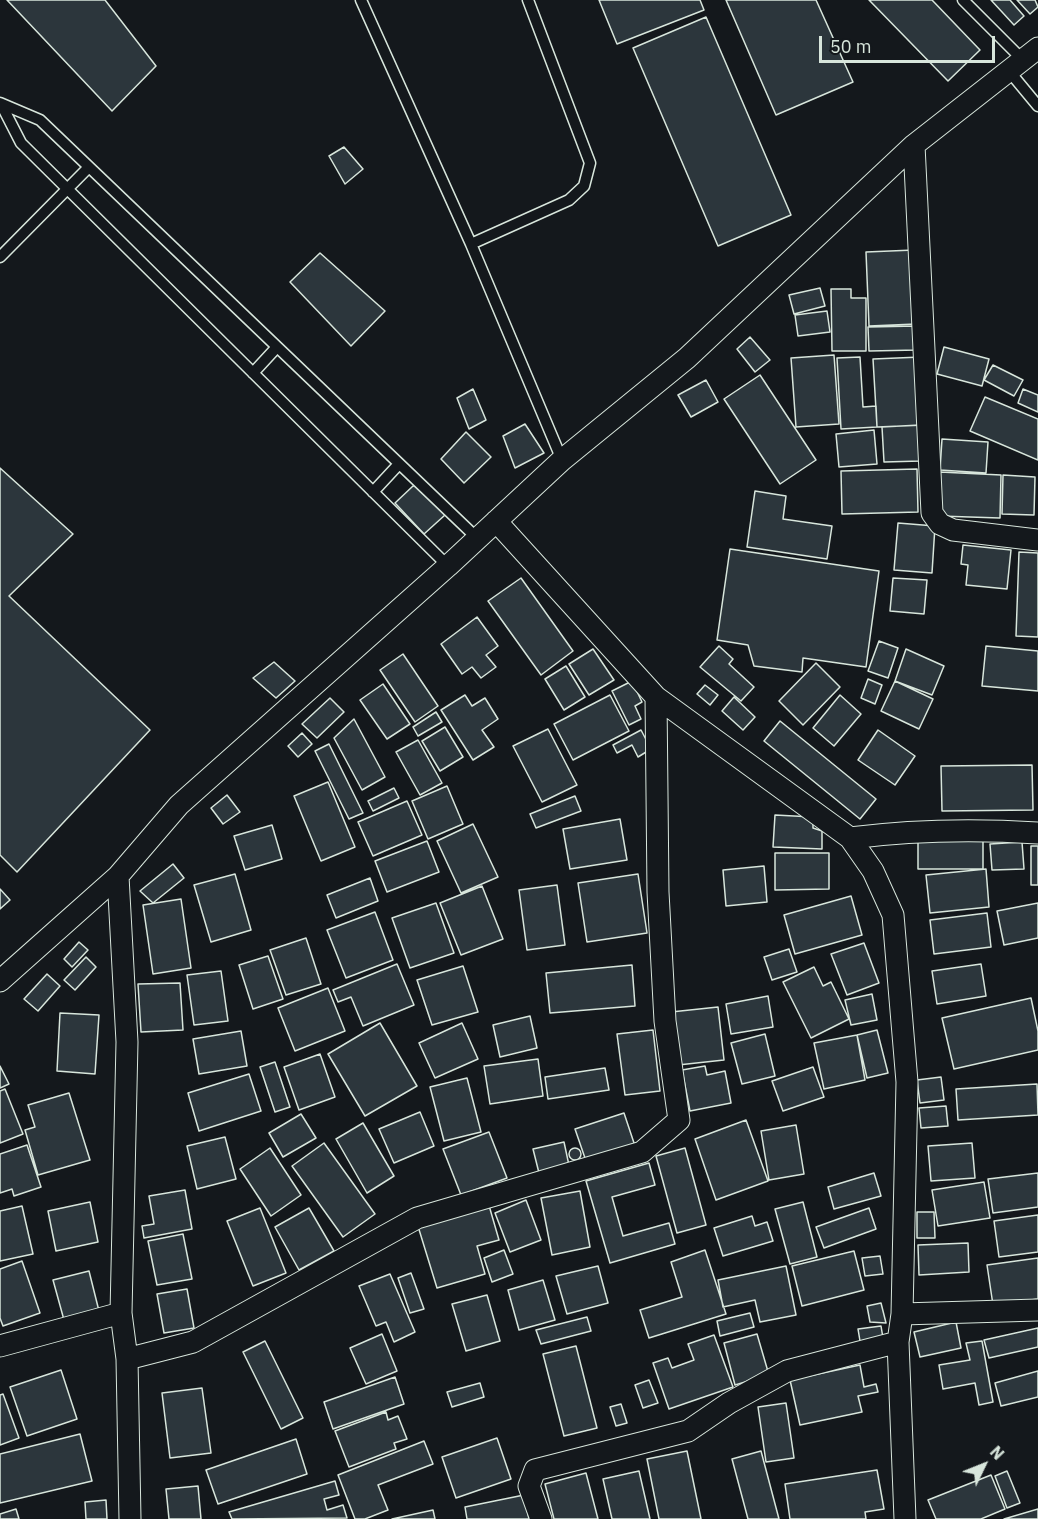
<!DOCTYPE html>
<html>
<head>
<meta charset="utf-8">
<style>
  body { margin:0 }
  #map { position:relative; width:1038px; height:1519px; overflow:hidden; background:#14181c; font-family:"IBM Plex Sans",sans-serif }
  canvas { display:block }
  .north { position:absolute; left:954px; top:1435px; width:60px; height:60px; -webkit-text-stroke:4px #14181c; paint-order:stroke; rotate:47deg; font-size:16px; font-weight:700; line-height:24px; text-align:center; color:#d8e6dc }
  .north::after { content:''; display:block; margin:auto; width:21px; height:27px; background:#d8e6dc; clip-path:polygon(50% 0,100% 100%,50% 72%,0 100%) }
  .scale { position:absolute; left:819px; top:36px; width:176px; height:27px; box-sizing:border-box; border:3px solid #d8e6dc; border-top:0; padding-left:8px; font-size:18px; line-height:21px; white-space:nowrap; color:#d8e6dc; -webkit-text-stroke:4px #14181c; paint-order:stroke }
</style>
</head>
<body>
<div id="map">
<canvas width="1038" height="1519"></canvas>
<div class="north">N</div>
<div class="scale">50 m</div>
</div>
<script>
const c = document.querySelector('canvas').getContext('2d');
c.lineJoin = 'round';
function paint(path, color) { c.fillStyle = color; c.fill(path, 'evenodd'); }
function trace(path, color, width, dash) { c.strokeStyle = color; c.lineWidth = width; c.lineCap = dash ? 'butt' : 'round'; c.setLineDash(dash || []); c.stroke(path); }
const building = new Path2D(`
  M7,0H105L156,66L112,111Z
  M599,0H700L704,10L617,44Z
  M726,0H816L853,82L776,115Z
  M869,0H932L980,50L948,81Z
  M991,0H1010L1024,16L1014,25Z
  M1017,0H1035L1038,7L1030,14Z
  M706,17L791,215L718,246L633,48Z
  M344,147L363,169L345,184L329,156Z
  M914,250L916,324L869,326L866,252Z
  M320,253L385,311L351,346L290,282Z
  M820,288L825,306L794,314L789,295Z
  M831,289H851V298H866V351H832Z
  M827,311L830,332L798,336L795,315Z
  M917,326L918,350L869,351L868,327Z
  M750,337L770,360L755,372L737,349Z
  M944,347L989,359L982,386L937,374Z
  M834,355L839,424L796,427L791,358Z
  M860,357L863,407L876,406L877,427L841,429L837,358Z
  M921,357L925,425L877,427L873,359Z
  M993,365L1023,380L1014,396L984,380Z
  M760,375L816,460L780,484L724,399Z
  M706,380L718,402L691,417L678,395Z
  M473,389L486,420L469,429L457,398Z
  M1023,389L1038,395V412L1018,403Z
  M985,397L1038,419V460L970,431Z
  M525,424L544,453L515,468L503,436Z
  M920,425L921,461L884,462L882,427Z
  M874,430L877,464L839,467L836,434Z
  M466,432L491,457L464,483L441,459Z
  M942,439L988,442L986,473L940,470Z
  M0,468L73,534L9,596L150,730L17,872L0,855Z
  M917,469L918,512L842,514L841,471Z
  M940,472L1001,475L1000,518L939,516Z
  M1003,475L1035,477L1034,515L1002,514Z
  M413,486H419L445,515L424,534L395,503Z
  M755,491L786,496L783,519L832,526L827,559L747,547Z
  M898,523L935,526L932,573L894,570Z
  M963,545L1011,550L1007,589L966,585L968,565L961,564Z
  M730,549L879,571L866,667L803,658L802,672L754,666L748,645L717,640Z
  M1019,552L1038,553V637L1016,636Z
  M521,578L573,651L541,675L488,601Z
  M893,578L927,580L924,614L890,611Z
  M477,617L498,646L486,655L496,667L481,678L472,667L462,674L441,644Z
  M879,641L898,648L888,678L868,671Z
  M719,646L733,659L729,664L754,687L741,701L700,667Z
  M986,646L1038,651V691L982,686Z
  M593,649L614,680L589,695L569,664Z
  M906,649L944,666L932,695L895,681Z
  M403,654L438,706L415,722L380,670Z
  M274,662L295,681L276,698L253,678Z
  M816,663L840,687L803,725L779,701Z
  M566,666L585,697L564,710L545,679Z
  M868,679L882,685L875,704L861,698Z
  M632,681L642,702L635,706L641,719L629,725L612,691Z
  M895,681L933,699L919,729L881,711Z
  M383,684L410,724L387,739L360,700Z
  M705,685L718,695L710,705L697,694Z
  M465,695L472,706L485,698L498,719L482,730L494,747L473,760L441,710Z
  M610,695L629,731L573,760L554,724Z
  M840,695L861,714L834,746L813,728Z
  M734,697L755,717L743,730L722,711Z
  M330,698L344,712L317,738L302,724Z
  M436,712L442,722L418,736L413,727Z
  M354,719L385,777L362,790L334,738Z
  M780,721L876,799L860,819L764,741Z
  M445,727L463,757L440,771L422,741Z
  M548,729L577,785L542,802L513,746Z
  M641,730L651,749L638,757L632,745L617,753L613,745Z
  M878,730L915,756L895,785L858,760Z
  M302,733L312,744L298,757L288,746Z
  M418,740L442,783L420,795L396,752Z
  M329,744L363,813L349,819L315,751Z
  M1032,765L1033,810L942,811L941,766Z
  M328,782L355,847L321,861L294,796Z
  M447,786L463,824L428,839L412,801Z
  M394,788L399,798L373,811L368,801Z
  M227,795L240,812L223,824L211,808Z
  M575,796L581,811L536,828L530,814Z
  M407,801L422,835L373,856L358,822Z
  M775,815L813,817V828L822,831V849L773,847Z
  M620,819L627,860L570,869L563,829Z
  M473,824L498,877L461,893L437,841Z
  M272,825L282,859L245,870L234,836Z
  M918,832H983V869H918Z
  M427,841L439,872L387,892L375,861Z
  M1022,842L1024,869L992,870L990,844Z
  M1031,846H1038V885H1031Z
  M775,853H829V889L775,890Z
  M173,864L184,878L153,903L140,891Z
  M764,866L767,902L726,906L723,870Z
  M986,869L989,907L930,913L926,875Z
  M235,874L251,930L211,942L194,885Z
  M638,874L647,933L587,942L578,883Z
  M370,878L378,901L336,918L327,895Z
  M557,885L565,945L527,950L519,890Z
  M482,886L503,939L461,955L440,903Z
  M0,889L10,900L0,909Z
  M851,896L862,935L795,954L784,915Z
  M181,899L191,968L153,974L143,905Z
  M436,903L454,953L410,968L392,918Z
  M1038,903V938L1004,945L997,911Z
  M375,912L393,960L346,978L327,930Z
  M987,913L991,947L934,954L930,920Z
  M306,938L321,984L286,995L270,950Z
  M79,942L88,950L72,967L64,959Z
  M864,943L879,983L847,995L831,954Z
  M789,949L797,972L772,980L764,957Z
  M268,956L283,999L253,1009L239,965Z
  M86,957L96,967L75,990L64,980Z
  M397,964L414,1005L363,1026L351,997L338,1002L333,990Z
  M981,964L986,996L937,1004L932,971Z
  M632,965L635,1006L550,1013L546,973Z
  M463,966L478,1012L432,1025L417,980Z
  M814,967L823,986L831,982L849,1019L811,1038L783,982Z
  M221,971L228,1021L194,1025L187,975Z
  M47,974L60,986L38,1011L24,999Z
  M180,983L183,1030L141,1032L138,984Z
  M328,988L345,1031L295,1051L278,1008Z
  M872,994L877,1020L851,1025L845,1000Z
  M768,996L773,1027L731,1034L726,1004Z
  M1031,998L1038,1031V1050L954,1069L942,1018Z
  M718,1007L724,1060L678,1065L671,1012Z
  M60,1013L99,1015L95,1074L57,1071Z
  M530,1016L537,1048L500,1057L493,1025Z
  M380,1023L417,1086L365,1116L328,1054Z
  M462,1023L478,1059L435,1078L419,1043Z
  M653,1030L660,1091L625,1095L617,1034Z
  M877,1030L888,1073L867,1078L857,1035Z
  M241,1031L247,1066L199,1074L193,1039Z
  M765,1034L775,1076L742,1084L731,1043Z
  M857,1035L865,1080L824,1089L814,1043Z
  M320,1054L335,1097L299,1110L284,1067Z
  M538,1059L543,1096L490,1104L484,1066Z
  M275,1062L290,1107L275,1112L260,1067Z
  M0,1066L9,1084L0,1088Z
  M705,1066L707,1075L725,1071L731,1103L690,1111L682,1070Z
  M813,1067L824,1097L783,1111L772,1081Z
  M605,1068L609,1090L548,1099L545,1077Z
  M249,1074L261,1111L199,1131L188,1093Z
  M941,1077L944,1100L920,1103L917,1080Z
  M467,1078L481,1132L444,1141L430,1087Z
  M1037,1084L1038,1115L958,1120L956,1089Z
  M5,1089L23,1134L0,1143V1091Z
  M69,1093L90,1160L38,1175L25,1130L35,1127L28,1105Z
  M946,1106L948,1126L921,1128L919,1108Z
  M420,1112L434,1146L394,1163L379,1129Z
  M624,1113L635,1146L586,1161L575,1129Z
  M301,1114L316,1138L283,1157L269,1133Z
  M746,1120L768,1181L716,1200L695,1139Z
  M363,1123L394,1176L367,1193L336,1139Z
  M796,1125L804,1174L769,1180L761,1131Z
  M489,1132L507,1178L461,1195L443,1149Z
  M225,1137L236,1179L197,1189L187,1146Z
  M564,1142L570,1170L540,1177L533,1149Z
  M324,1143L375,1214L343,1237L292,1166Z
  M972,1143L975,1178L931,1181L928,1146Z
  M27,1145L41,1187L14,1196L12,1189L0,1193V1154Z
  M569 1154a6 6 0 1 1 12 0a6 6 0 1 1-12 0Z
  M270,1148L301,1195L271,1216L240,1169Z
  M685,1148L706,1225L677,1233L656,1156Z
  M649,1163L655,1185L612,1197L623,1236L669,1223L675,1244L610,1263L586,1181Z
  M874,1173L881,1196L834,1209L828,1187Z
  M1038,1173V1207L993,1213L988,1179Z
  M984,1182L990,1218L938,1226L932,1190Z
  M185,1190L192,1229L144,1238L142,1226L154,1224L149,1196Z
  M580,1191L590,1247L552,1255L541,1198Z
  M526,1200L541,1240L510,1252L495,1213Z
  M90,1202L98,1242L56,1251L48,1211Z
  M488,1202L499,1240L477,1246L485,1274L437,1288L417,1223Z
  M803,1202L817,1257L790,1264L775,1209Z
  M22,1206L33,1254L0,1261V1211Z
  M260,1208L286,1273L253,1286L227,1221Z
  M309,1208L334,1251L299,1270L275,1227Z
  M869,1208L876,1229L824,1248L816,1227Z
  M917,1212H934L935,1238H917Z
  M1038,1215V1252L999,1257L994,1221Z
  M752,1216L755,1226L767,1222L773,1241L723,1256L714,1228Z
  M183,1234L192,1279L157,1285L148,1241Z
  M968,1243L969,1272L919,1275L918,1245Z
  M504,1250L513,1274L492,1282L484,1258Z
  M705,1250L726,1314L649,1338L640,1310L682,1297L671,1262Z
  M854,1251L864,1290L802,1306L792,1266Z
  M880,1256L883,1274L865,1276L862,1258Z
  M1038,1258V1299L993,1305L987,1265Z
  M22,1261L40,1313L3,1326L0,1318V1269Z
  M598,1266L608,1303L567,1314L556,1276Z
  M786,1266L796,1315L760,1322L755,1300L723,1307L718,1280Z
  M89,1271L99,1311L64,1320L53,1280Z
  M411,1273L424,1309L410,1313L398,1278Z
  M390,1274L415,1332L394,1342L386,1322L376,1326L359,1286Z
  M543,1280L555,1320L519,1330L508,1290Z
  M187,1289L194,1328L164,1333L157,1294Z
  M487,1295L500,1341L466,1351L452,1304Z
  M881,1303L886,1323L870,1322L867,1306Z
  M750,1313L754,1327L720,1336L717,1321Z
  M587,1317L591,1331L541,1344L536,1330Z
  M956,1322L961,1348L920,1357L914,1332Z
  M881,1326L883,1338L860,1341L858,1329Z
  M1038,1328V1347L989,1358L984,1340Z
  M382,1334L397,1371L366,1384L350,1348Z
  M757,1334L769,1375L735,1385L724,1343Z
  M714,1335L733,1387L669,1409L653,1363L668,1358L672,1368L694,1360L688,1344Z
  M265,1341L303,1418L281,1429L243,1352Z
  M982,1341L993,1402L979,1405L975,1383L943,1389L939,1365L970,1360L966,1343Z
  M576,1346L597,1428L564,1436L543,1354Z
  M860,1365L864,1387L876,1384L878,1392L858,1396L862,1412L800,1425L790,1380Z
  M61,1370L77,1419L27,1436L10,1387Z
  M1038,1371V1397L1001,1406L995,1383Z
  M395,1377L404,1404L333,1429L324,1402Z
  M649,1380L658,1403L643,1408L635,1385Z
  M480,1383L484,1397L452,1407L447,1392Z
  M202,1388L211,1453L170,1458L162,1393Z
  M3,1394L19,1438L0,1445V1395Z
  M786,1403L794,1458L766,1462L758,1407Z
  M621,1404L627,1423L616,1426L610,1407Z
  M386,1412L388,1420L398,1416L407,1439L394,1443L396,1449L349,1467L335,1431Z
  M80,1434L92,1481L0,1503V1454Z
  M497,1438L511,1479L456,1498L442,1457Z
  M296,1439L307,1474L218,1504L206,1470Z
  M424,1441L433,1464L378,1485L388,1510L365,1519H355L338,1475Z
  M687,1451L701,1519H659L647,1459Z
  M761,1451L779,1519H748L732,1459Z
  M877,1470L884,1509L865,1512L866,1519H790L785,1484Z
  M639,1471L650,1519H612L603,1479Z
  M1007,1471L1020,1503L1007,1508L995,1476Z
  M586,1473L598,1519H554L545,1484Z
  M991,1475L1005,1509L981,1519H936L928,1500Z
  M335,1481L339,1495L324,1499L327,1510L343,1505L347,1518L232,1519L229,1512Z
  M198,1486L201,1519H169L166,1489Z
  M524,1495L529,1519H467L465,1507Z
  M106,1500L107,1519H86L85,1502Z
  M16,1509L19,1519H0V1514Z
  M1038,1509V1519H1004Z
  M433,1510L435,1519H392Z`);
const service = new Path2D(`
  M361,0L471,244L562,460
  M963,0L1023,60
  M1009,71L1038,106
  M0,103L40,120L478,539
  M1,104L21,143L448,566
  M471,244L569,200L584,186L590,163L528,0
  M0,257L89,167
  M253,373L277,347
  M373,492L399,464`);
const minor = new Path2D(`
  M914,145L932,513L940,524L953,530L1038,540
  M496,521L656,697L850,838L873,871L893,915L907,1082L902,1314L898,1342L905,1519
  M850,838C913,830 975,829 1038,833
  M118,876L127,1042L121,1313L127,1359L130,1519
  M0,981L118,876L179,805L448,566L562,460L687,358L914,145L1038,48
  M902,1314L1038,1310
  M0,1346L121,1313
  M127,1359L193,1342L417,1218L642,1152L679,1120L665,1021L658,892L656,697
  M541,1519L529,1486L535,1470L688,1431L729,1403L787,1371L898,1342`);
paint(building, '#2c363c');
trace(building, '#d8e6dc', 1.5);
trace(service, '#d8e6dc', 13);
trace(minor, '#d8e6dc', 23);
trace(service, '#14181c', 10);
trace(minor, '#14181c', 21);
</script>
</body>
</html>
